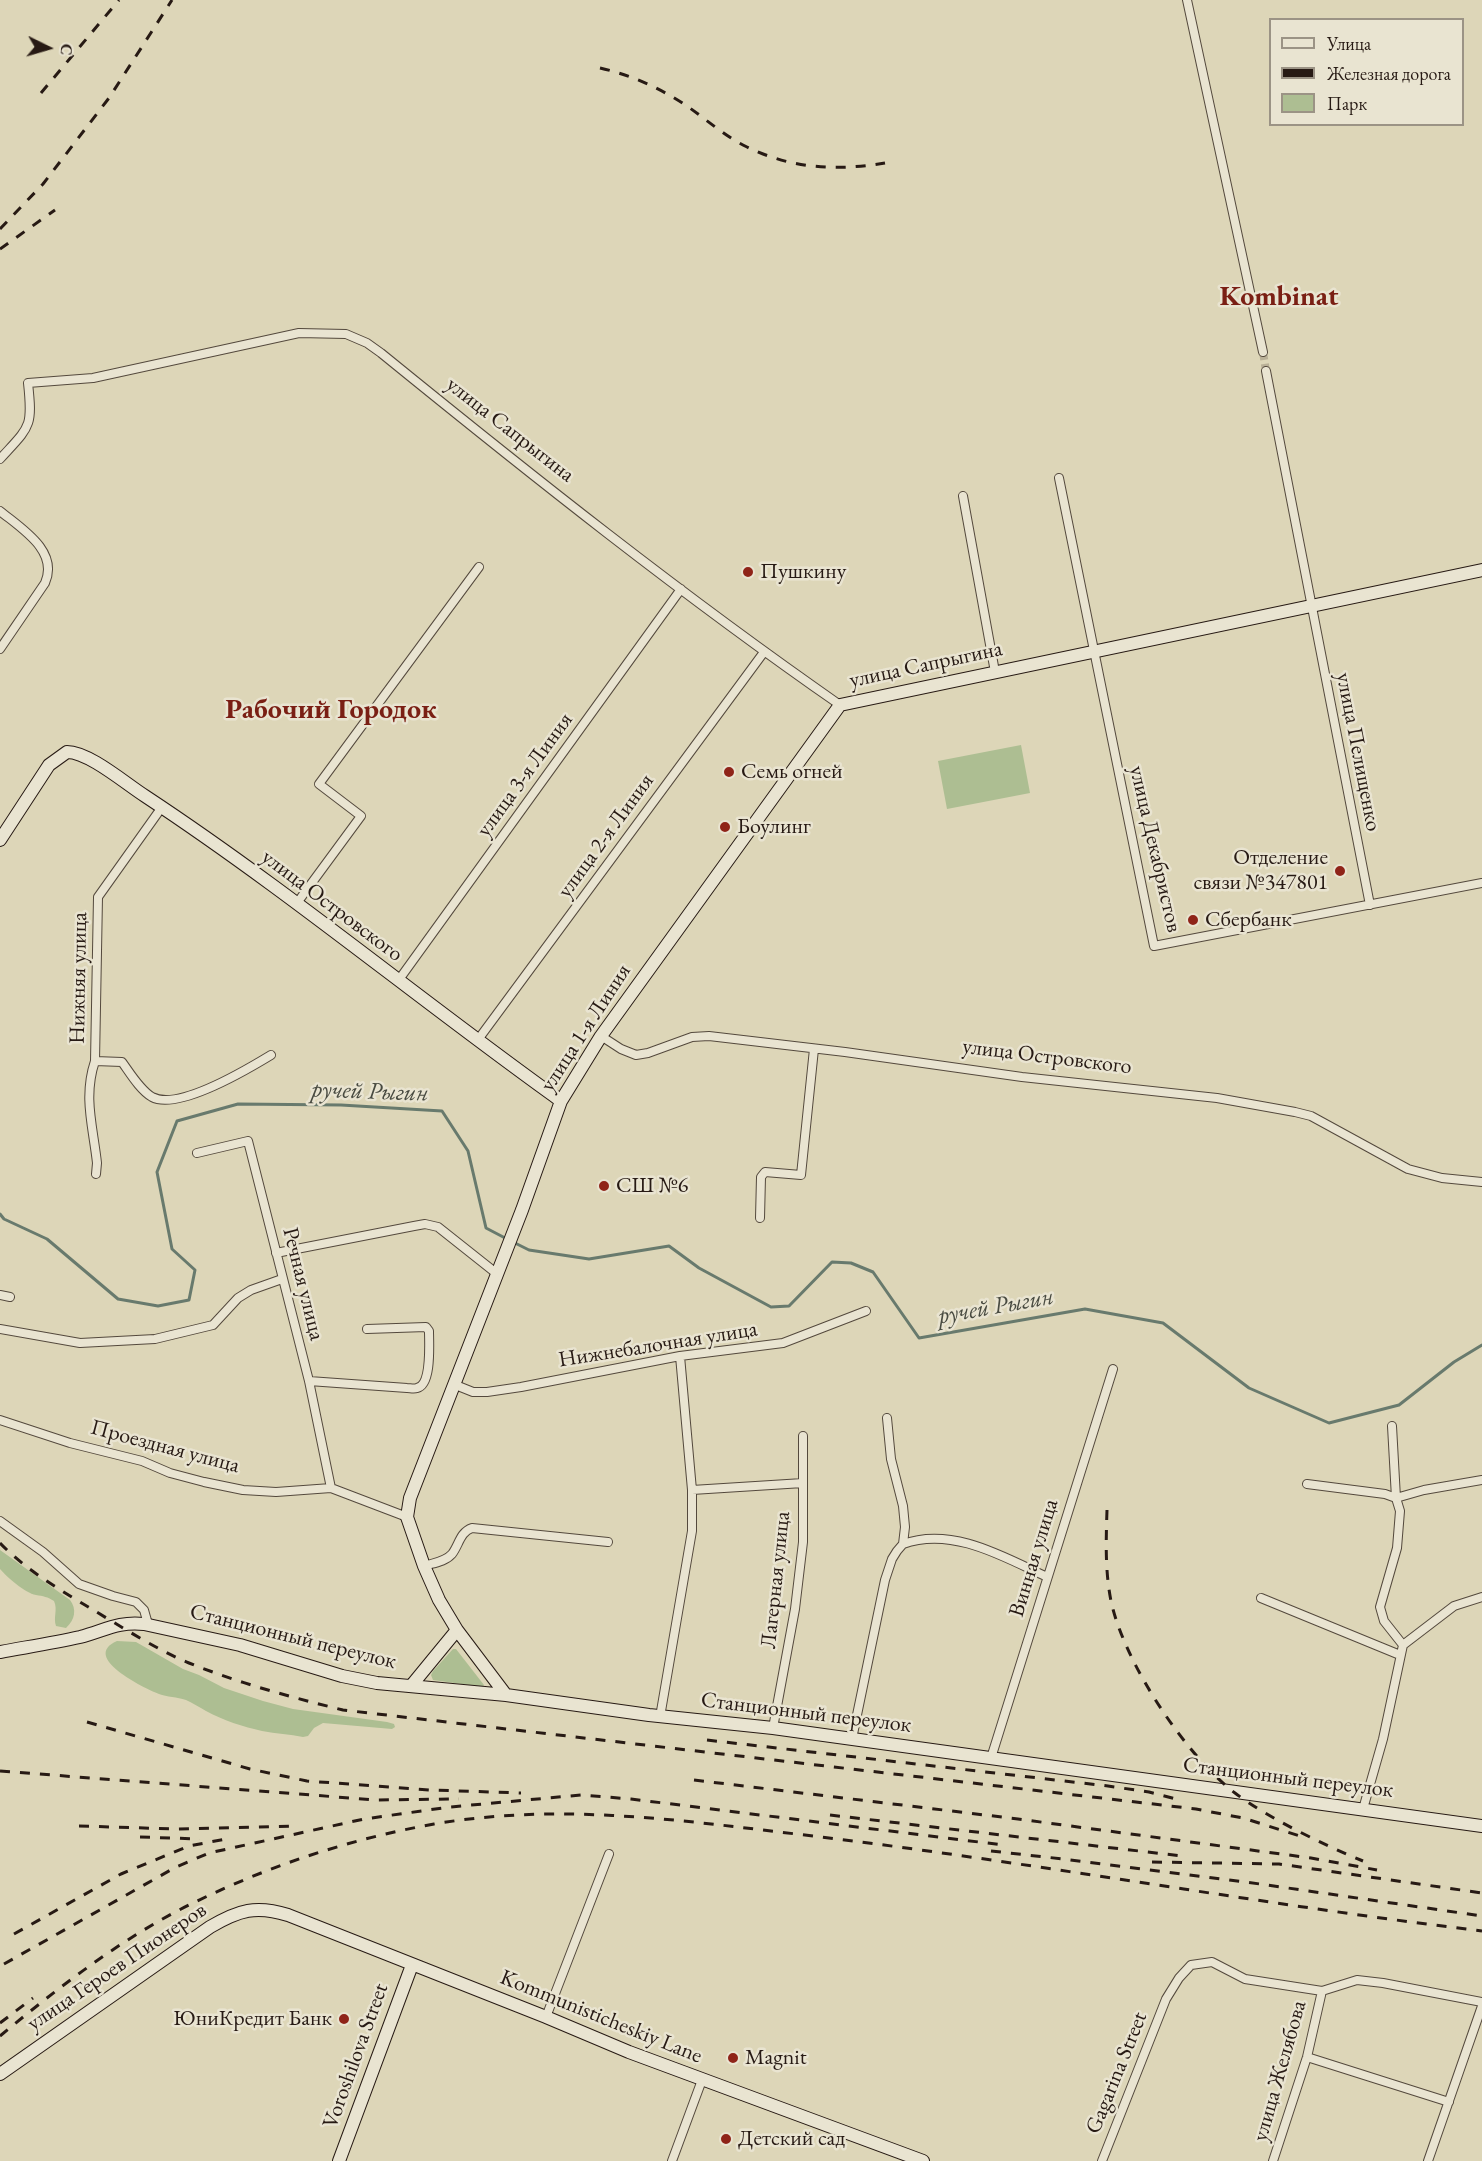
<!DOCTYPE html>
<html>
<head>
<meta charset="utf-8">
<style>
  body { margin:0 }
  #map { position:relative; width:1482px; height:2161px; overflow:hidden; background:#ddd6b8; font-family:"EB Garamond",serif }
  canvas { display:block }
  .legend { position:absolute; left:1269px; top:18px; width:195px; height:108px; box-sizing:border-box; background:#e9e4d1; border:2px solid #9b9385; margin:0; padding:8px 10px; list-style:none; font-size:18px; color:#271a14 }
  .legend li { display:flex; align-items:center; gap:12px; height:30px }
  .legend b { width:30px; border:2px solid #9b9385 }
  .north { position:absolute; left:18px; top:18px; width:60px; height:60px; -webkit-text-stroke:4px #e9e4d1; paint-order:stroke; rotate:95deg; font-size:16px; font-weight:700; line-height:24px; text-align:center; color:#271a14 }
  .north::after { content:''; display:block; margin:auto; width:21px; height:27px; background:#271a14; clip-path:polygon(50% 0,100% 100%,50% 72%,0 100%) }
</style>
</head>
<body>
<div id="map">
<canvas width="1482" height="2161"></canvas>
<ul class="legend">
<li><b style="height:8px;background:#e9e4d1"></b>Улица</li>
<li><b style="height:8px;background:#271a14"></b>Железная дорога</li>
<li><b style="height:16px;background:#adbe92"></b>Парк</li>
</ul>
<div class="north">С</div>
</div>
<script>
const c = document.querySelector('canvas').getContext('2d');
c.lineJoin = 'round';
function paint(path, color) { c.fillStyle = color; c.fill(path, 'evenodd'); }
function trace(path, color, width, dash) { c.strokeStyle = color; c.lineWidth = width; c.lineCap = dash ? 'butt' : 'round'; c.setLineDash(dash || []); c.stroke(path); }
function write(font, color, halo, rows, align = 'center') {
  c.font = font + ' "EB Garamond",serif'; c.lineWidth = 5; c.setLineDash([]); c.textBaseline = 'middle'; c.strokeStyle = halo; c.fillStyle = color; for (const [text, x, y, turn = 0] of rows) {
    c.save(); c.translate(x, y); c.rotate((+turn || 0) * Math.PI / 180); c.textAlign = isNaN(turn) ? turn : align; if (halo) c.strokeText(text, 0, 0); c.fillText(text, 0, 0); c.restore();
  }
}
const green = new Path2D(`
  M1021,745L1030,793L947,809L938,761Z
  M0,1550L70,1600C77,1609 75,1620 66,1628L56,1626C53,1617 58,1610 54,1601C48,1597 43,1596 36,1595C25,1593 7,1577 0,1569Z
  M117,1641L136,1642L183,1669L199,1675L224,1688L263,1701L293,1709L387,1722L394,1724L395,1727L392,1729L323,1723L314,1728L308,1736L303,1737C290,1734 276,1734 262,1731C244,1727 222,1720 206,1711C199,1707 193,1703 186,1700C177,1697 167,1697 159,1694C144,1688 80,1657 117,1641Z
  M453,1649H456L484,1685L483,1687L433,1680L431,1675L433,1671Z`);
const stream = new Path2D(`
  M0,1214L4,1219L47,1239L118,1299L158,1306L189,1300L195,1270L172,1249L157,1172L177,1121L238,1104L341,1105L442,1111L468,1151L486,1228L507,1239
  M513,1242L529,1250L589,1259L669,1246L699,1268L771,1307L789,1306L832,1262L851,1263L873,1272L919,1338L1085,1309L1163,1323L1249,1388L1329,1423L1399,1405L1454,1362L1482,1345`);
const streetTunnel = new Path2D(`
  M1263,352L1266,371`);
const street = new Path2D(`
  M1187,0L1263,352
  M1266,371L1370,905
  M0,459C30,426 33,428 28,383L93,378L299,333L346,334L367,343L381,353C531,475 682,595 840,705
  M1059,478L1154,946L1482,883
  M963,496L995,672
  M0,511C22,529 59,551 45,583L0,649
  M297,903L361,816L319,784L479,567
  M398,981L681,589
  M601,1036L621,1049L636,1055L648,1053L692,1037L709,1036L845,1052L1022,1077L1217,1098L1295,1112L1311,1116L1408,1169L1442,1178L1482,1182
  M477,1041L764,652
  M95,1061L122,1062C130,1073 140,1090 152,1097C178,1111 248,1069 271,1055
  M197,1153L248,1141L309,1381L331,1488
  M96,1174L97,1163C93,1126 83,1097 95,1061L98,897L162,807
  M760,1218L761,1177L765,1172L801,1175L814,1049
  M276,1253L414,1226L425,1224L438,1227L496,1273
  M0,1295L10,1297
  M0,1329L80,1343L155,1339L213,1325L238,1298L251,1290L282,1279
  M309,1381L407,1388C410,1388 414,1389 417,1388C432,1385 429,1344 429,1331L426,1327L367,1329
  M453,1384L473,1392H487L521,1387L680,1356L783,1343L866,1311
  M0,1420L70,1443L142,1461L170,1473L204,1482L243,1490L276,1492L331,1488L407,1517
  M1307,1484L1385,1494L1396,1498L1424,1490L1482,1480
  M692,1490L803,1483
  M0,1521L43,1552L79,1584L113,1596L136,1602L144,1610L148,1624
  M903,1544C952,1526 1004,1557 1047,1577
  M424,1566C433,1563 445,1562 452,1554C459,1545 460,1532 472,1528L608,1542
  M1261,1598L1400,1655
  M1403,1645L1454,1606L1482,1597
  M660,1717L692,1531V1490L680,1356
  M773,1728L795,1609L803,1542V1436
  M852,1739L885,1580L892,1559L897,1551L903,1544L905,1527L903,1506L891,1459L887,1418
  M991,1758L1113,1369
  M1363,1809L1383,1739L1403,1645L1384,1621L1380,1607L1397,1548L1400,1511L1396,1498L1392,1426
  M546,2017L609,1854
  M1307,2057L1449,2102
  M672,2161L702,2080
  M1102,2161L1166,1999L1179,1978L1191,1965L1212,1962L1245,1979L1322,1991L1357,1980L1383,1983L1482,2002
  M1273,2161L1307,2057L1322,1991
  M1428,2161L1482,2006`);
const secondary = new Path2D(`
  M0,840L49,765L67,752C89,752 126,784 145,796C289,891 421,1001 561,1101
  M457,1630L506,1695
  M0,1652C27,1647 53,1643 80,1637C104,1631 118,1621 144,1624L240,1645L342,1676L377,1683L506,1695L649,1715L773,1728L1482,1826
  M411,1686L457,1630L439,1600L424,1566L407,1517L410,1498L522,1210L561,1101L601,1036L840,705L1482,570
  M0,2074L210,1927C239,1910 256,1905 288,1915L546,2017L629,2052L923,2161
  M339,2161L412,1965`);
const rail = new Path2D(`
  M600,68C631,75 660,88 687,106C707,120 726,137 747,147C792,169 837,171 885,163
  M41,93L119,0
  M0,229L43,184L109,98L172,0
  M0,249L55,210
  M1107,1510C1106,1541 1105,1571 1111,1601C1124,1662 1185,1755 1235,1793C1268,1818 1324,1845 1363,1861
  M0,1543C24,1568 55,1587 85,1605C117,1624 155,1649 189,1663C239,1683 290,1697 343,1710L1196,1809L1243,1818L1300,1836
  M87,1722L250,1769L307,1781L430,1790L521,1793
  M707,1740L1108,1786L1149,1792L1180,1800
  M0,1771L376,1800L459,1799
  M694,1780L1018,1819L1311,1858L1377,1870
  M830,1815L1182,1856
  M79,1826L176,1829L295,1826
  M140,1837L200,1839
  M991,1851L1063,1859L1260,1884L1482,1916
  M1152,1862L1279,1864L1482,1893
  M14,1934L121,1874L189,1846L226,1839
  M4,1964L176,1867L209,1853L364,1819L450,1807L581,1795L631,1799L1003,1845
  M0,2023L33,1998
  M0,2036C59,1987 122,1938 191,1904C268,1866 350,1839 434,1824C564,1802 684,1821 813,1836C1037,1863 1258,1904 1482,1931`);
const markers = [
  [748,572,6,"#8f2418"],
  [729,772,6,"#8f2418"],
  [725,827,6,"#8f2418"],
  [1340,871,6,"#8f2418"],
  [1193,920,6,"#8f2418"],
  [604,1186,6,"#8f2418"],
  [344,2019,6,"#8f2418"],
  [733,2058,6,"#8f2418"],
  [726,2139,6,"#8f2418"]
];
const streetNames = [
  ["улица Сапрыгина",510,430,38],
  ["улица Сапрыгина",926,665,-12],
  ["улица Пелищенко",1358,752,79],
  ["улица 3-я Линия",525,775,-54],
  ["улица 2-я Линия",606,836,-54],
  ["улица Декабристов",1155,849,77],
  ["улица Островского",332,906,37],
  ["Нижняя улица",79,978,-89],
  ["улица 1-я Линия",586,1028,-57],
  ["улица Островского",1047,1057,7],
  ["Речная улица",303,1284,76],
  ["Нижнебалочная улица",658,1345,-9],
  ["Проездная улица",165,1447,15],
  ["Винная улица",1034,1558,-73],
  ["Лагерная улица",776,1580,-84],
  ["Станционный переулок",293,1637,14],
  ["Станционный переулок",806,1713,7],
  ["Станционный переулок",1288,1778,7],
  ["улица Героев Пионеров",117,1967,-34],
  ["Kommunisticheskiy Lane",601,2017,22],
  ["Voroshilova Street",356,2056,-70],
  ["улица Желябова",1280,2071,-74],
  ["Gagarina Street",1117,2073,-68]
];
const poiNames = [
  ["Пушкину",760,572],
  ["Семь огней",741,772],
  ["Боулинг",737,827],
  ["Отделение",1328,858,"right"],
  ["связи №347801",1328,883,"right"],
  ["Сбербанк",1205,920],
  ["СШ №6",616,1186],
  ["ЮниКредит Банк",332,2019,"right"],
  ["Magnit",745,2058],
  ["Детский сад",738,2139]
];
const waterNames = [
  ["ручей Рыгин",370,1092,2],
  ["ручей Рыгин",996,1307,-10]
];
const districtNames = [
  ["Kombinat",1279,297],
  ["Рабочий Городок",331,710]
];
paint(green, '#adbe92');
trace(stream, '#687a6d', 3);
trace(streetTunnel, '#b9b097', 8, [8, 4]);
trace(street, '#54493d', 10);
trace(secondary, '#271a14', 14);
trace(street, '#e9e4d1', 8);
trace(secondary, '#e9e4d1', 12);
trace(rail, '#271a14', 3, [10, 10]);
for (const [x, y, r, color] of markers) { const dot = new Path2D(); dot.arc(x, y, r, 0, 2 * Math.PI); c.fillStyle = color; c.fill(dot); trace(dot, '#e9e4d1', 2); }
write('22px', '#271a14', '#e9e4d1', streetNames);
write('22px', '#271a14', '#e9e4d1', poiNames, 'left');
write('italic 24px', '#484a40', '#e9e4d1', waterNames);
write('bold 28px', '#7a1f14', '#e9e4d1', districtNames);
</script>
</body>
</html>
